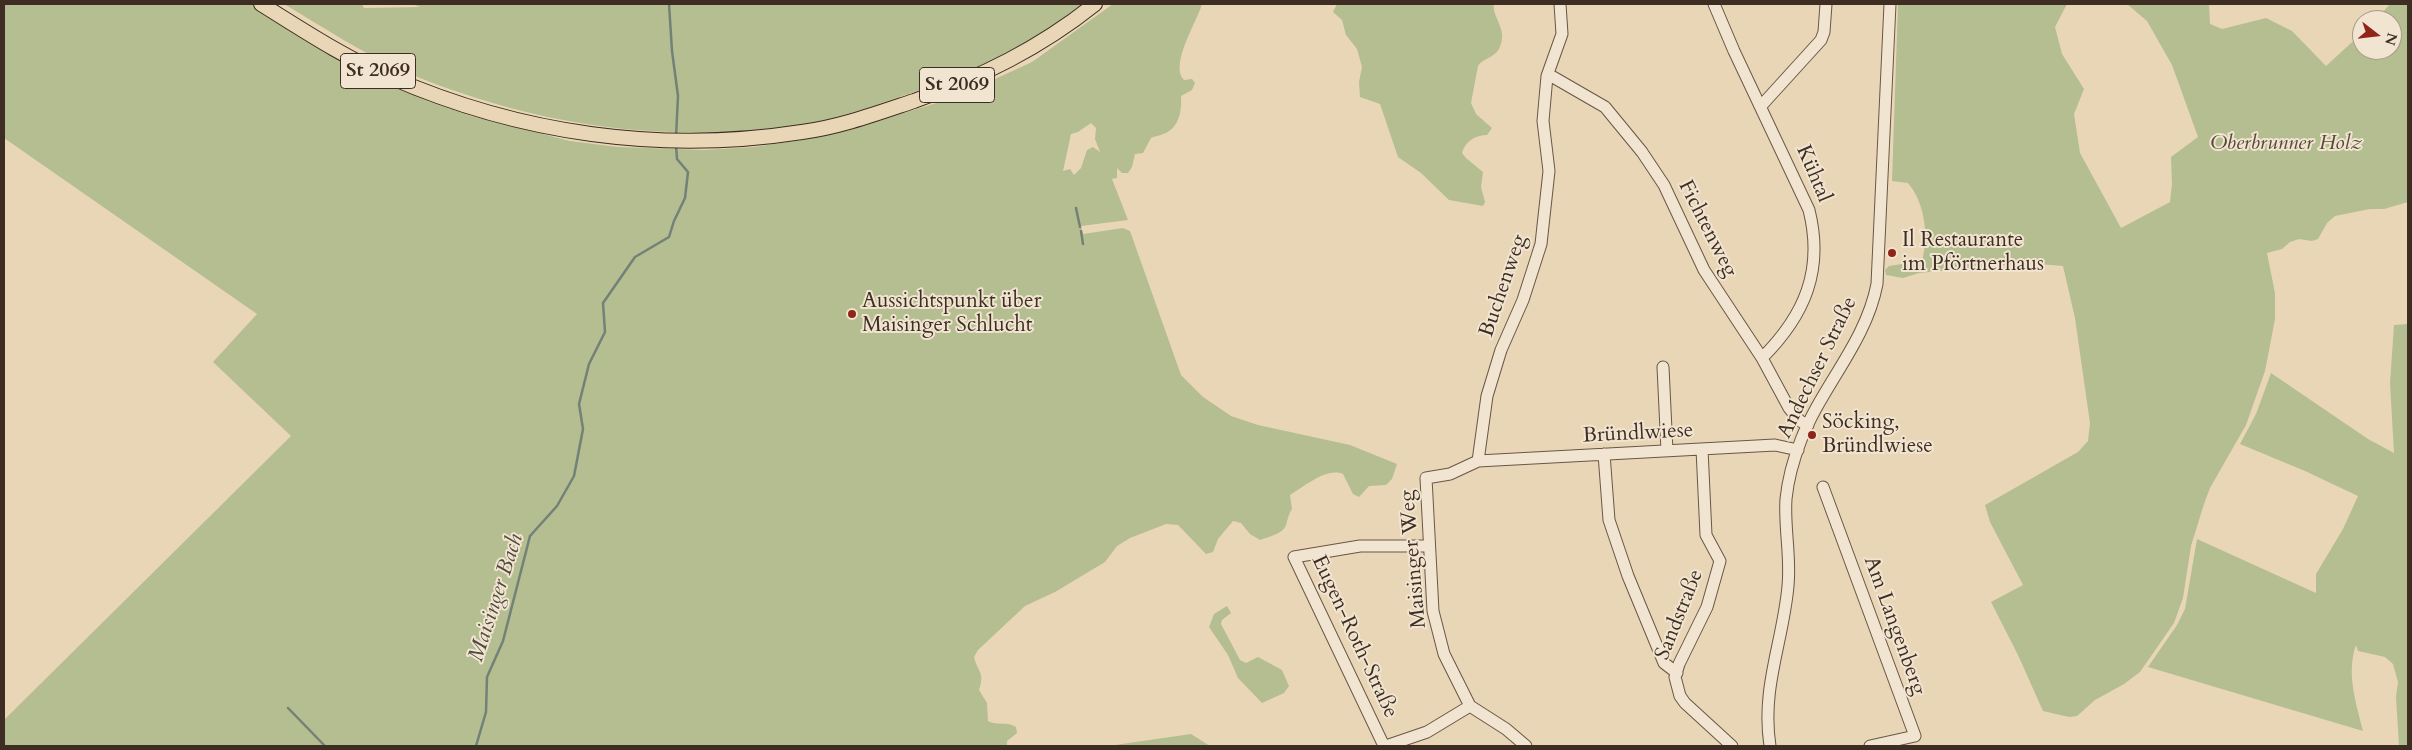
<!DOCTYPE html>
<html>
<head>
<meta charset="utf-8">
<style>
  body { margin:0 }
  #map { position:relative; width:2412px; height:750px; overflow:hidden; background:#e9d6b6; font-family:Cardo,serif }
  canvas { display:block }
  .frame { position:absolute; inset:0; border:5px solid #3d2d22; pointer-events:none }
  .north { position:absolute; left:2352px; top:10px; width:50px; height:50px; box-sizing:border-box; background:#f1e4d0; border:1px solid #a99b8a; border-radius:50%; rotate:106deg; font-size:14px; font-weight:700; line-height:20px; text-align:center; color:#3d2d22 }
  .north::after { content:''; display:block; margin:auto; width:18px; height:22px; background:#8f2418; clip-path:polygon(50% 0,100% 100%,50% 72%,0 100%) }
</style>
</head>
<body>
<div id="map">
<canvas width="2412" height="750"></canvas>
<div class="frame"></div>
<div class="north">N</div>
</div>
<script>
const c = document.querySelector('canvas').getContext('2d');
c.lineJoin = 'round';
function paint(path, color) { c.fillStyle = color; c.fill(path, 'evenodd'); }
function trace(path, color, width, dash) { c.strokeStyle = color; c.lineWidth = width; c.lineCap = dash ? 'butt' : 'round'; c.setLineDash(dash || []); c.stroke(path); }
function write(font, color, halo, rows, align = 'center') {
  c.font = font + ' Cardo,serif'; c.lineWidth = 4; c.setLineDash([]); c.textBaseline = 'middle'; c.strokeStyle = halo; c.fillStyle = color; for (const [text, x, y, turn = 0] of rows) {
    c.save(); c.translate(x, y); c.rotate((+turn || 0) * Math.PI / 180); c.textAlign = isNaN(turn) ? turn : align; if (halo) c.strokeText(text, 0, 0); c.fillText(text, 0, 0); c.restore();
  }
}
const green = new Path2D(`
  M4,4H251L377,79L430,102L471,116L570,141L618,147L704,150L754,147L802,140L878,121L956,97L1032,62L1113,4H1202C1197,22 1169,65 1184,80L1192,79L1195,83L1192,90L1181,96C1182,111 1179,129 1163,134C1159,136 1155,136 1151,138L1143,153L1135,154L1132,167L1128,173H1122L1117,168V178L1112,179L1128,220L1081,226L1083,234L1123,228L1130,231L1181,375L1203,397L1231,416L1258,425L1350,445L1397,464L1392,479L1386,485L1369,486L1359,497L1353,494L1343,474C1326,467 1304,487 1290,495L1292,509C1288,515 1288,519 1286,525C1283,534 1268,537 1260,540L1250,534L1241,523L1233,521L1218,539L1213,552L1206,554L1178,525L1166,524L1130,538L1117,546L1105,562L1055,592L1025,606L978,650L974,657C978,673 985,672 979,690L987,703L988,721C997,726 1007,721 1016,727L1017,733L1007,741V746H4V720L291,436L213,362L257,314L4,138ZM1091,123L1096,128L1095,139L1100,152L1093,147L1087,150L1081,168L1074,175L1070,169L1063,171L1071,134L1078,132Z
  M284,4H362L364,8L420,7L412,4H1082C1058,21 1034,41 1008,54C976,71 942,83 908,94C874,106 837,119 801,125C664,145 530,125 403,71C362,53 323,27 284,4Z
  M1337,4H1494C1492,19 1509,29 1499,49C1494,58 1483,58 1478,66L1471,103L1476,114L1492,128L1487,135C1476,135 1465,141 1462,153L1466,158L1483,172L1481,187L1485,202L1483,206L1449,200L1421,173L1398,157L1380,104L1360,97L1359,82L1362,67L1357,49L1346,35L1342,20L1333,12Z
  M1898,4H2067L2055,27L2062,54L2084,89L2074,114L2080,153L2121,228L2170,202L2172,184L2171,157L2198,137L2172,65L2147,21L2127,4H2209L2210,24L2222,29L2266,18L2292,31L2326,66L2362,33V50H2392V20H2376L2390,4H2408V202L2384,209H2370L2335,216L2327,223L2318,239L2312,241L2299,239L2290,242L2282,249L2267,253L2275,293V319L2265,371L2246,425L2210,488L2204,504L2191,546L2183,598L2174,623L2140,672L2124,684L2095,700L2077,716L2069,717L2043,711L2018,655L1991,602L2023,585L1990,522L1985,505L2078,452L2088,441L2090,423L2075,318L2063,266L2027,263L1919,273L1903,278L1886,275L1885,270L1889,266L1922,261C1929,236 1925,203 1908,183L1892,181Z
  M2408,324V746L2399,745L2396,697L2398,682L2393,664L2385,657L2358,651L2356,645C2346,673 2356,703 2363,731L2148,667L2177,625L2185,609L2197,539L2316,593V574L2343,529L2358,496L2305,471L2240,444L2256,414L2271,373L2368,439L2394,453L2390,383L2394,325Z
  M1227,606L1231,613L1222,620L1221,624L1240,660L1246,663L1258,657L1282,670L1289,686L1284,693L1262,703L1238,678L1228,655L1209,627L1214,614Z
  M1191,734L1210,746H1108Z`);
const stream = new Path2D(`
  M669,4L672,51L678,96L676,137
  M1076,208L1080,227
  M1081,231L1083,244
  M288,708L325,746
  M476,746L486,712L487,677L503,641L530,536L557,506L574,476L583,429L579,404L589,364L605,332L603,303L635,257L669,237L674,221L685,198L688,172L677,159L676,145`);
const minor = new Path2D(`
  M1714,4L1734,51L1809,210C1824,270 1805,315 1762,358
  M1547,76L1553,77L1605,107L1642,152L1664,185L1704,270L1762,358L1789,408L1800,421L1808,425
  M1761,106L1821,40L1824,32L1826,4
  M1663,367L1667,451
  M1702,449L1706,535L1720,561L1707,607L1679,664L1675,677L1680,696L1685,703L1732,746
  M1604,454L1609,520L1628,576L1664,663L1677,673
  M1478,461L1487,396L1501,350L1523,300L1541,244L1549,171L1543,121L1547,76L1562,34L1560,4
  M1823,487L1915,736L1870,746
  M1384,746L1294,557L1360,546H1429
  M1386,746L1427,732L1470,706
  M1526,746L1506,729L1470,706L1444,654L1433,611L1426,478L1450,474L1478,461L1775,445L1798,450
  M1770,746C1761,688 1783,642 1788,586C1791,557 1784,527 1786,499C1788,479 1794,458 1801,440C1822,386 1866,342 1877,284L1890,4`);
const major = new Path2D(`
  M261,4C303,30 345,58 390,77C520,134 661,154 802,132C840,127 878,113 914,101C981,77 1040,48 1095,4`);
const markers = [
  [1892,253,5,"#8f2418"],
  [852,314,5,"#8f2418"],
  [1812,435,5,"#8f2418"]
];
const shields = [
  [378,71,75],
  [957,85,75]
];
const shieldNames = [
  ["St 2069",378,71],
  ["St 2069",957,85]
];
const parkNames = [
  ["Oberbrunner Holz",2286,144]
];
const streetNames = [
  ["Kühtal",1813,174,67],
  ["Fichtenweg",1707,229,63],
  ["Buchenweg",1504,286,-71],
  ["Andechser Straße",1818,368,-64],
  ["Bründlwiese",1638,434,-3],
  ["Maisinger Weg",1414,559,-95],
  ["Sandstraße",1680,615,-68],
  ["Am Langenberg",1894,626,70],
  ["Eugen-Roth-Straße",1354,637,65]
];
const poiNames = [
  ["Il Restaurante",1902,241],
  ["im Pförtnerhaus",1902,265],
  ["Aussichtspunkt über",862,302],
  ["Maisinger Schlucht",862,326],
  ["Söcking,",1822,423],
  ["Bründlwiese",1822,447]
];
const waterNames = [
  ["Maisinger Bach",497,598,-72]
];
paint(green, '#b4be90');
trace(stream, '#738178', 2.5);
trace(minor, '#685747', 13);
trace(major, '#3d2d22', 16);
trace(minor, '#f1e4d0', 11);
trace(major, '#e9d6b6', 14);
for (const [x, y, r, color] of markers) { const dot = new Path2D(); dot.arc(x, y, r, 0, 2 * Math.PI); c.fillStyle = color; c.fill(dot); trace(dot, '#f1e4d0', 2); }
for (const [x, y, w] of shields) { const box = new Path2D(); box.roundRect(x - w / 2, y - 17.5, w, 35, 4); c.fillStyle = '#f1e4d0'; c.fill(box); trace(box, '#3d2d22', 1); }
write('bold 20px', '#3d2d22', null, shieldNames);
write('italic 21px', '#554a38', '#f1e4d0', parkNames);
write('21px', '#3d2d22', '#f1e4d0', streetNames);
write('21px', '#3d2d22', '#f1e4d0', poiNames, 'left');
write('italic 22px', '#4f493f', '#f1e4d0', waterNames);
</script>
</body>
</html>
